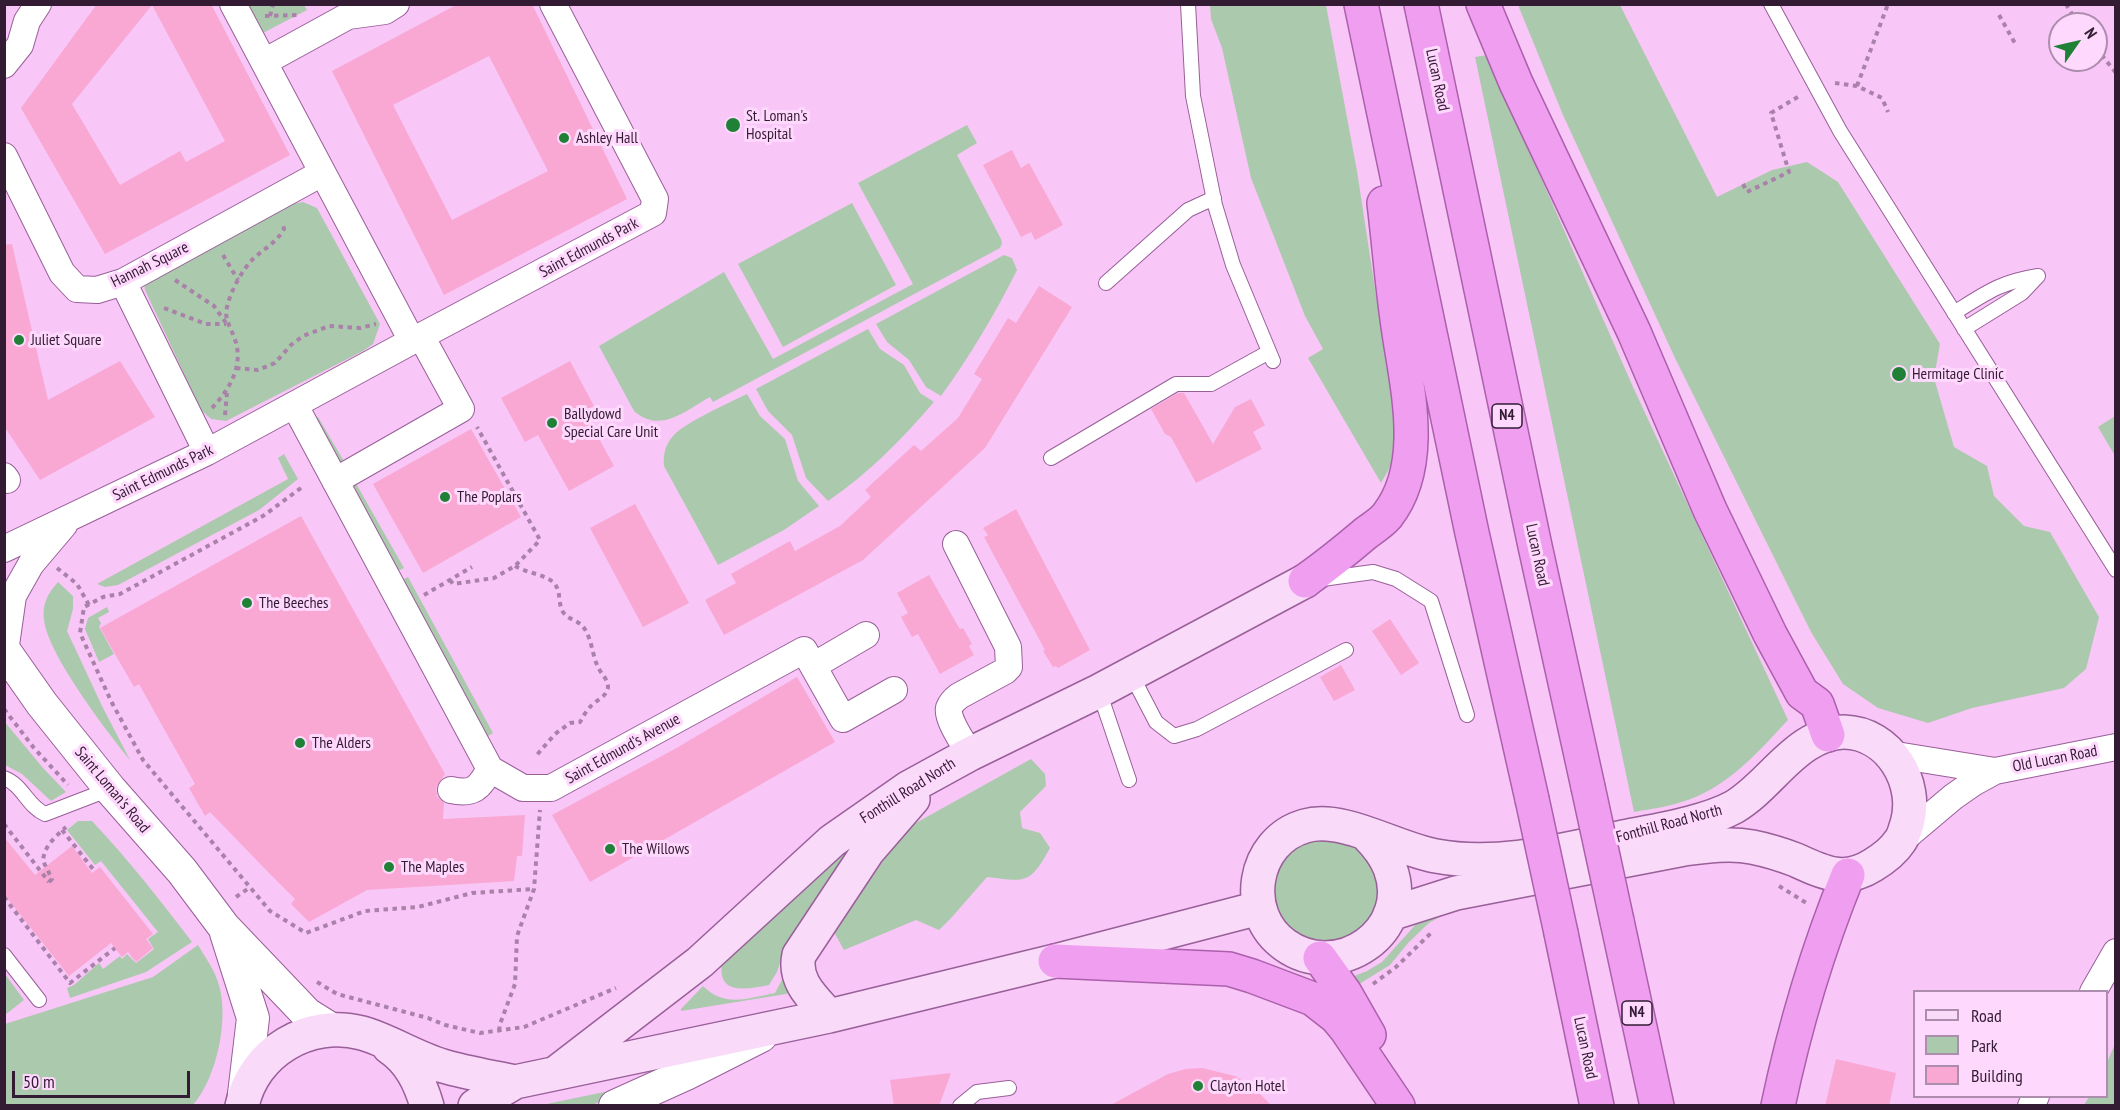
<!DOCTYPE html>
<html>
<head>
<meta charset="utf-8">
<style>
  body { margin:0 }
  #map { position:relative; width:2120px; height:1110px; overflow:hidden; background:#f9c6f8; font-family:"PT Sans Narrow",sans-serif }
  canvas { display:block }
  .frame { position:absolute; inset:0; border:6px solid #331c33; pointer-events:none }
  .legend { position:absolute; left:1913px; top:990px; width:195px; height:108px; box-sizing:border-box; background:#ffd8fe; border:2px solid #ad8dad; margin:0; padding:8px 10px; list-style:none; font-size:18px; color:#331c33 }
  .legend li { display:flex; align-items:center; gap:12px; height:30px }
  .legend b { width:30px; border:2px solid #ad8dad }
  .north { position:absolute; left:2048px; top:12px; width:60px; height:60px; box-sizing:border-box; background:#ffd8fe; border:2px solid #ad8dad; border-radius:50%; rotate:56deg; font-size:16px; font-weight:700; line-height:24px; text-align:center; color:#331c33 }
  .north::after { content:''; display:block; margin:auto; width:21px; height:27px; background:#1f8135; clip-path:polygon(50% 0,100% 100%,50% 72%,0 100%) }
  .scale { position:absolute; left:12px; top:1071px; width:178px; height:27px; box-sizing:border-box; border:3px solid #331c33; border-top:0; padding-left:8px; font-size:18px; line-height:21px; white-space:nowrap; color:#331c33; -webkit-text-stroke:4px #ffd8fe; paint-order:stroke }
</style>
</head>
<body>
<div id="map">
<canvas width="2120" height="1110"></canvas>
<div class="frame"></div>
<ul class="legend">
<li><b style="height:8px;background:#f9daf9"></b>Road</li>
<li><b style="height:16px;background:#abcaad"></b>Park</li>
<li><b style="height:16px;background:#f8a8d2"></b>Building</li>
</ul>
<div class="north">N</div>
<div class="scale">50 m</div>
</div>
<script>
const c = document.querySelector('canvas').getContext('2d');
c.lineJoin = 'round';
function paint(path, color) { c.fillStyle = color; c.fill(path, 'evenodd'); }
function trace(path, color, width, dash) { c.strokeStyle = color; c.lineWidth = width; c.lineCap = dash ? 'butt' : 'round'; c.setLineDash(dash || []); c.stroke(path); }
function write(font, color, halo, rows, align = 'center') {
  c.font = font + ' "PT Sans Narrow",sans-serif'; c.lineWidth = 6; c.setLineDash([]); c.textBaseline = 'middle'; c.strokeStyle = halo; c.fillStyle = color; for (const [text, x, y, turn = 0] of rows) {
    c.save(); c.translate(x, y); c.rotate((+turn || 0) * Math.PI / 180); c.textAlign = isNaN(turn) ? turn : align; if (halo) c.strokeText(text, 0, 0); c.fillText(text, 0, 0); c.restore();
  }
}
const green = new Path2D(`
  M246,5H304L307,10L261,34Z
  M1210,5H1326L1357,171L1394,413C1397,444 1398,456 1381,483L1308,358L1323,349L1305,316L1251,178L1222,48L1211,19Z
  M1518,5H1620L1717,197L1772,170L1807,162L1838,182L1940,344L1934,378L1954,447L1987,466L1994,496L2024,526L2050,532L2099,617L2086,669L2064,688L1972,708L1928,723L1878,708L1843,684L1811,632L1675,358L1563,115Z
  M1487,55L1633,387L1788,720C1759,751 1730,785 1688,800C1671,806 1652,809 1634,812L1475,57Z
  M967,125L977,143L957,155L1001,239L1002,243L1000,248L713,402L710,397C685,411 660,434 634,411L599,346L724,272L773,359L913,284L858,183Z
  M303,202L317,208L380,324L373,344L363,351L226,421L211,419L201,410L145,290L144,282L286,205Z
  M852,203L896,285L783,347L738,264Z
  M1004,255L1012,258L1017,270C995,314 970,356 941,396L926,387L909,360L887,342L876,324Z
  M868,329L880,349L904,365L920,393L934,402C902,439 869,473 828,501L806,478L792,435L768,411L756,389Z
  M747,394L760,416L785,439L798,481L819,506L784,530L718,565L664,466C663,455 665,445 673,436C684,423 729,403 747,394Z
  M2115,416V456L2098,427Z
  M318,417L345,463H338L311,422Z
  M284,454L298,479L259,510L118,585L105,587L97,584L288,479L278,458Z
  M354,480L404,568L396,572L351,493Z
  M408,577L493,733L486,737L400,581Z
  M58,582L73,596V609L67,631L102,706L130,760C108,733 46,652 44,619C42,604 48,593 58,582Z
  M107,607L109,612L98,618L101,623L99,627L114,654L99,662L85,629L88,618Z
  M4,721L43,768L66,792L51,801L22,774L5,765Z
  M1031,759L1045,774L1046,786L1020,812L1022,828L1040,833L1050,848C1030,884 1027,882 987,877L952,917L939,930L916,920L844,950L834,932L899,838L914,824Z
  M78,821H92C128,859 160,900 192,942L146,972L70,998L67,988L74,985L99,963L103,969L120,956L122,959L127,954L136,963L154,949L148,939L158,932L101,861L95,865L67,830Z
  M876,821L789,958L782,957L777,972L769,985C749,989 717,996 722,964Z
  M1273 891a53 53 0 1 1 106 0a53 53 0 1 1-106 0Z
  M1461,905L1429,923L1409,942L1390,965L1356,986L1344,980L1367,971L1382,962L1417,923L1431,915Z
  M198,945C205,957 214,969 218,982C230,1016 217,1078 193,1105H5V1024L153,977Z
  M5,974L24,1000L5,1015Z
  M789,977V992L786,994L681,1011V1009L703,986C725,1008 748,998 775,993L783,978Z
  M2115,1044V1105H2084L2089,1097L2106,1096L2107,1062Z
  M609,1091L611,1096L593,1105L537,1106Z`);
const building = new Path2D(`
  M97,4H211L290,155L105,254L21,108ZM152,5L225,141L186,162L180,151L120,185L72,104Z
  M458,4H532L627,199L444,295L332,71ZM489,56L548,171L452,220L393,105Z
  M1012,150L1021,168L1029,163L1063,225L1035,240L1031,232L1021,237L983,165Z
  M12,244L48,400L120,361L155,417L40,480L4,426V245Z
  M1039,286L1072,307L985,448L863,560L724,635L705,600L736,583L731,574L790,541L795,551L840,526L871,497L865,490L914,445L921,451L958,418L982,379L974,374L1008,318L1016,323Z
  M570,361L594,406L584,411L614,466L569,491L538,435L525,442L501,398Z
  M1178,393H1184L1213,444L1235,407L1251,399L1265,425L1253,432L1262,449L1196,483L1171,437L1165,434L1151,409Z
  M471,429L521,517L423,573L373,484Z
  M635,504L689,603L643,627L590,528Z
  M1016,509L1090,650L1058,668L1056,666L1053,667L1043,651L1045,650L984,537L988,535L983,528Z
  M301,516L445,774L436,788L437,796L444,803L443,819L525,815L522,856H517L514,881L367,890L309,922L291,904L295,899L269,873L210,812L205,816L189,788L195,784L163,727L139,684L134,687L100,628Z
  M929,575L958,626L960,629L963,628L972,644L969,646L974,655L940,674L918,634L912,637L901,617L908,613L897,593Z
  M1390,619L1419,663L1401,675L1372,631Z
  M1341,665L1355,690L1334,701L1320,677Z
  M797,677L835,742L590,882L552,815L673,750Z
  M4,837L35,875L72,846L92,873L100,867L153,934L146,939L153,948L136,962L128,952L122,957L111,943L69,976L4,894Z
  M1836,1059L1896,1073L1889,1106H1825Z
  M1202,1068L1235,1076L1253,1087L1272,1106H1109L1168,1074L1186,1069Z
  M951,1073L939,1106H894L890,1080Z`);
const path = new Path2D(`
  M2066,4L2078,24
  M1999,15L2016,45
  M265,16L297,15
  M270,16L273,4
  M2096,48L2116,73
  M1835,83L1857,86L1882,98L1888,112
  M1857,86L1888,4
  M1743,184L1747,192L1789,172L1771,113L1801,95
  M223,255L238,280
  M175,280L214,306L226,323
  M164,308L206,324H226
  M236,368L258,370L275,363L291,345L303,336L329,326L360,328L376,324
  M212,408C230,389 245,364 234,337C230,326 224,319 227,307C231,290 242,270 254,258C265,248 276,243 284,229L282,222
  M225,415L227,393
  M301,488L263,516L120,594L103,597L84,607L80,633L111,701L143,760L270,911L306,933L365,911L418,907L472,893L534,889
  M515,566C527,573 543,574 553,582C562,591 557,601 563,612C568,620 579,620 584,628C592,639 592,655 598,667C601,674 608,679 608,687C607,697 596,700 590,707C586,711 583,717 580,722L570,723L555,734L535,757
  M57,568L77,584L89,605
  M450,580L453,584L494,578L515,566L540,540L477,427
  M424,595L472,567
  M4,709L34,748L68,785
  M4,824L49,882
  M62,830L93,869
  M49,882L52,879L43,861C44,846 55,837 66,827
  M1779,886L1808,904
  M4,897L70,983L115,948
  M236,897L249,888
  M317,982L337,994L428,1018L445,1025L480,1033L524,1027L616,988
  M1373,984L1396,967L1432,932
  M499,1031L500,1024L515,984L517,936L534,889L540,810`);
const service = new Path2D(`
  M1188,4L1193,96L1215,205L1233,265L1273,361
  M1771,4L1840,131L2116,570
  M1106,283L1188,210L1214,198
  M1954,313C1986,293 2000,282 2038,276
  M1964,329L2022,293L2038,276
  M1051,458L1176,384H1211L1269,352
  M1322,579L1373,572L1396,579L1431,601L1467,715
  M1131,674L1156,722L1174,736L1197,729L1346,650
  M1099,691L1129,780
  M4,778C23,785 27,806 45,814L110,789
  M4,955L39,1000
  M960,1106L977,1092L1009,1088`);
const minor = new Path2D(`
  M233,4L412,341
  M264,62L348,16L385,11L396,4
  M4,65L20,45L27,21L38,4
  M4,156L62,273L77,289L97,290L123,282L322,173
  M123,282L207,452
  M295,406L490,769L523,788H551L804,650L843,719L894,690
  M4,476L7,480
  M335,481L461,409L421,336
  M956,544L1008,647L1009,667L1005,671L959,696C955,699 951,703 949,708C946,718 964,744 970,754
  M4,549L207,452L412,341L653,213L655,199L553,4
  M5,652L13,596L31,564L64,525
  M813,666L866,635
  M1890,754L1995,771
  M451,790C474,795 479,788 490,769
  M1902,840L1953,797L1973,783L1995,771L2116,747
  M2093,992L2116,952
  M2031,1106L2036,1096`);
const tertiary = new Path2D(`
  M4,650L42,704L110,789L182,871L224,927L307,1014L331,1029
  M226,933L253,1018L244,1094
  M615,1106L686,1074L761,1036`);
const secondary = new Path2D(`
  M1367,835C1377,845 1385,855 1390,868C1414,931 1338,983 1285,945C1241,914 1252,841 1305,826C1343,815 1396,849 1436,856C1500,868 1566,849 1629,836C1659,830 1707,822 1734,807C1761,791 1780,762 1806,745C1817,738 1831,732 1844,732C1890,733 1919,783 1907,824C1905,829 1904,836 1900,841C1894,850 1883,859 1873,865C1845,883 1824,873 1796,860C1783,855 1767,850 1752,847C1730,843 1707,846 1684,849L1456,893L1390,914
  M829,1016C813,998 793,981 799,955L868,851L913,799
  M389,1047C410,1061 420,1082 427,1106
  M557,1072L700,962L832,841L908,788L970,754L1099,691L1305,581
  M242,1106C253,1052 309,1019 362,1033C390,1041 415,1058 443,1066C467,1073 492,1077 515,1082
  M475,1106L515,1082L829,1016L1055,961L1259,908`);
const trunk = new Path2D(`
  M1361,4L1472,533L1532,799
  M1421,4L1535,546L1588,787
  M1483,4L1516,83L1634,332L1710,510L1770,634L1802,693L1817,704L1828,735
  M1305,581C1326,566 1346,550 1366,533C1373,528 1382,522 1387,516C1428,464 1406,384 1398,326C1392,285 1389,244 1384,203
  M1617,921L1657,1106
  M1561,933L1597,1106
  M1320,958L1345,993L1369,1035
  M1055,961L1229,969L1252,976L1313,999L1336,1017L1346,1029L1398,1106
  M1778,1106C1795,1025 1817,951 1848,875`);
const trunkBridge = new Path2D(`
  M1588,787L1617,921
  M1532,799L1561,933`);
const markers = [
  [733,125,8,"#1f8135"],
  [564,138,6,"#1f8135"],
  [19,340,6,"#1f8135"],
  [1899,374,8,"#1f8135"],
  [552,423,6,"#1f8135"],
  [445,497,6,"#1f8135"],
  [247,603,6,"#1f8135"],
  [300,743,6,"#1f8135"],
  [610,849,6,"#1f8135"],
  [389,867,6,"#1f8135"],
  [1198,1086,6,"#1f8135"]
];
const shields = [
  [1507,416,30],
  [1637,1013,30]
];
const shieldNames = [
  ["N4",1507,416],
  ["N4",1637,1013]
];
const streetNames = [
  ["Lucan Road",1437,80,78],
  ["Saint Edmunds Park",589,248,-28],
  ["Hannah Square",150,265,-26],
  ["Saint Edmunds Park",163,473,-26],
  ["Lucan Road",1537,555,78],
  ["Saint Edmund's Avenue",623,749,-29],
  ["Old Lucan Road",2055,759,-11],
  ["Saint Loman's Road",112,790,50],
  ["Fonthill Road North",908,791,-32],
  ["Fonthill Road North",1669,824,-15],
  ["Lucan Road",1585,1048,78]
];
const poiNames = [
  ["St. Loman's",746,116],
  ["Hospital",746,134],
  ["Ashley Hall",576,138],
  ["Juliet Square",31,340],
  ["Hermitage Clinic",1912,374],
  ["Ballydowd",564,414],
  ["Special Care Unit",564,432],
  ["The Poplars",457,497],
  ["The Beeches",259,603],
  ["The Alders",312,743],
  ["The Willows",622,849],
  ["The Maples",401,867],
  ["Clayton Hotel",1210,1086]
];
paint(green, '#abcaad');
paint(building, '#f8a8d2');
trace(service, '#985f98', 16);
trace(minor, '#985f98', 28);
trace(tertiary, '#985f98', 34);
trace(secondary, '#985f98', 36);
trace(trunk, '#ab60ab', 36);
trace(path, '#a981a9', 4, [4.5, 4.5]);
trace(service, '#fff', 14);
trace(minor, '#fff', 26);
trace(tertiary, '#fff', 32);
trace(secondary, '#f9daf9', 33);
trace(trunk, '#ef9ef0', 33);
trace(trunkBridge, '#ab60ab', 36, []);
trace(trunkBridge, '#ef9ef0', 33);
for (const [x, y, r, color] of markers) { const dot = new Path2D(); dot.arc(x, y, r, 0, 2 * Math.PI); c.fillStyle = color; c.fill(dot); trace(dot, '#ffd8fe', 2); }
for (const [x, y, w] of shields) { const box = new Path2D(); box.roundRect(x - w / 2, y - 12, w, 24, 4.5); c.fillStyle = '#ffd8fe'; c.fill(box); trace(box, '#331c33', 1.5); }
write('bold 15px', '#331c33', null, shieldNames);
write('16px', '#331c33', '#ffd8fe', streetNames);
write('16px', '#331c33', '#ffd8fe', poiNames, 'left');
</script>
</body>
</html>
